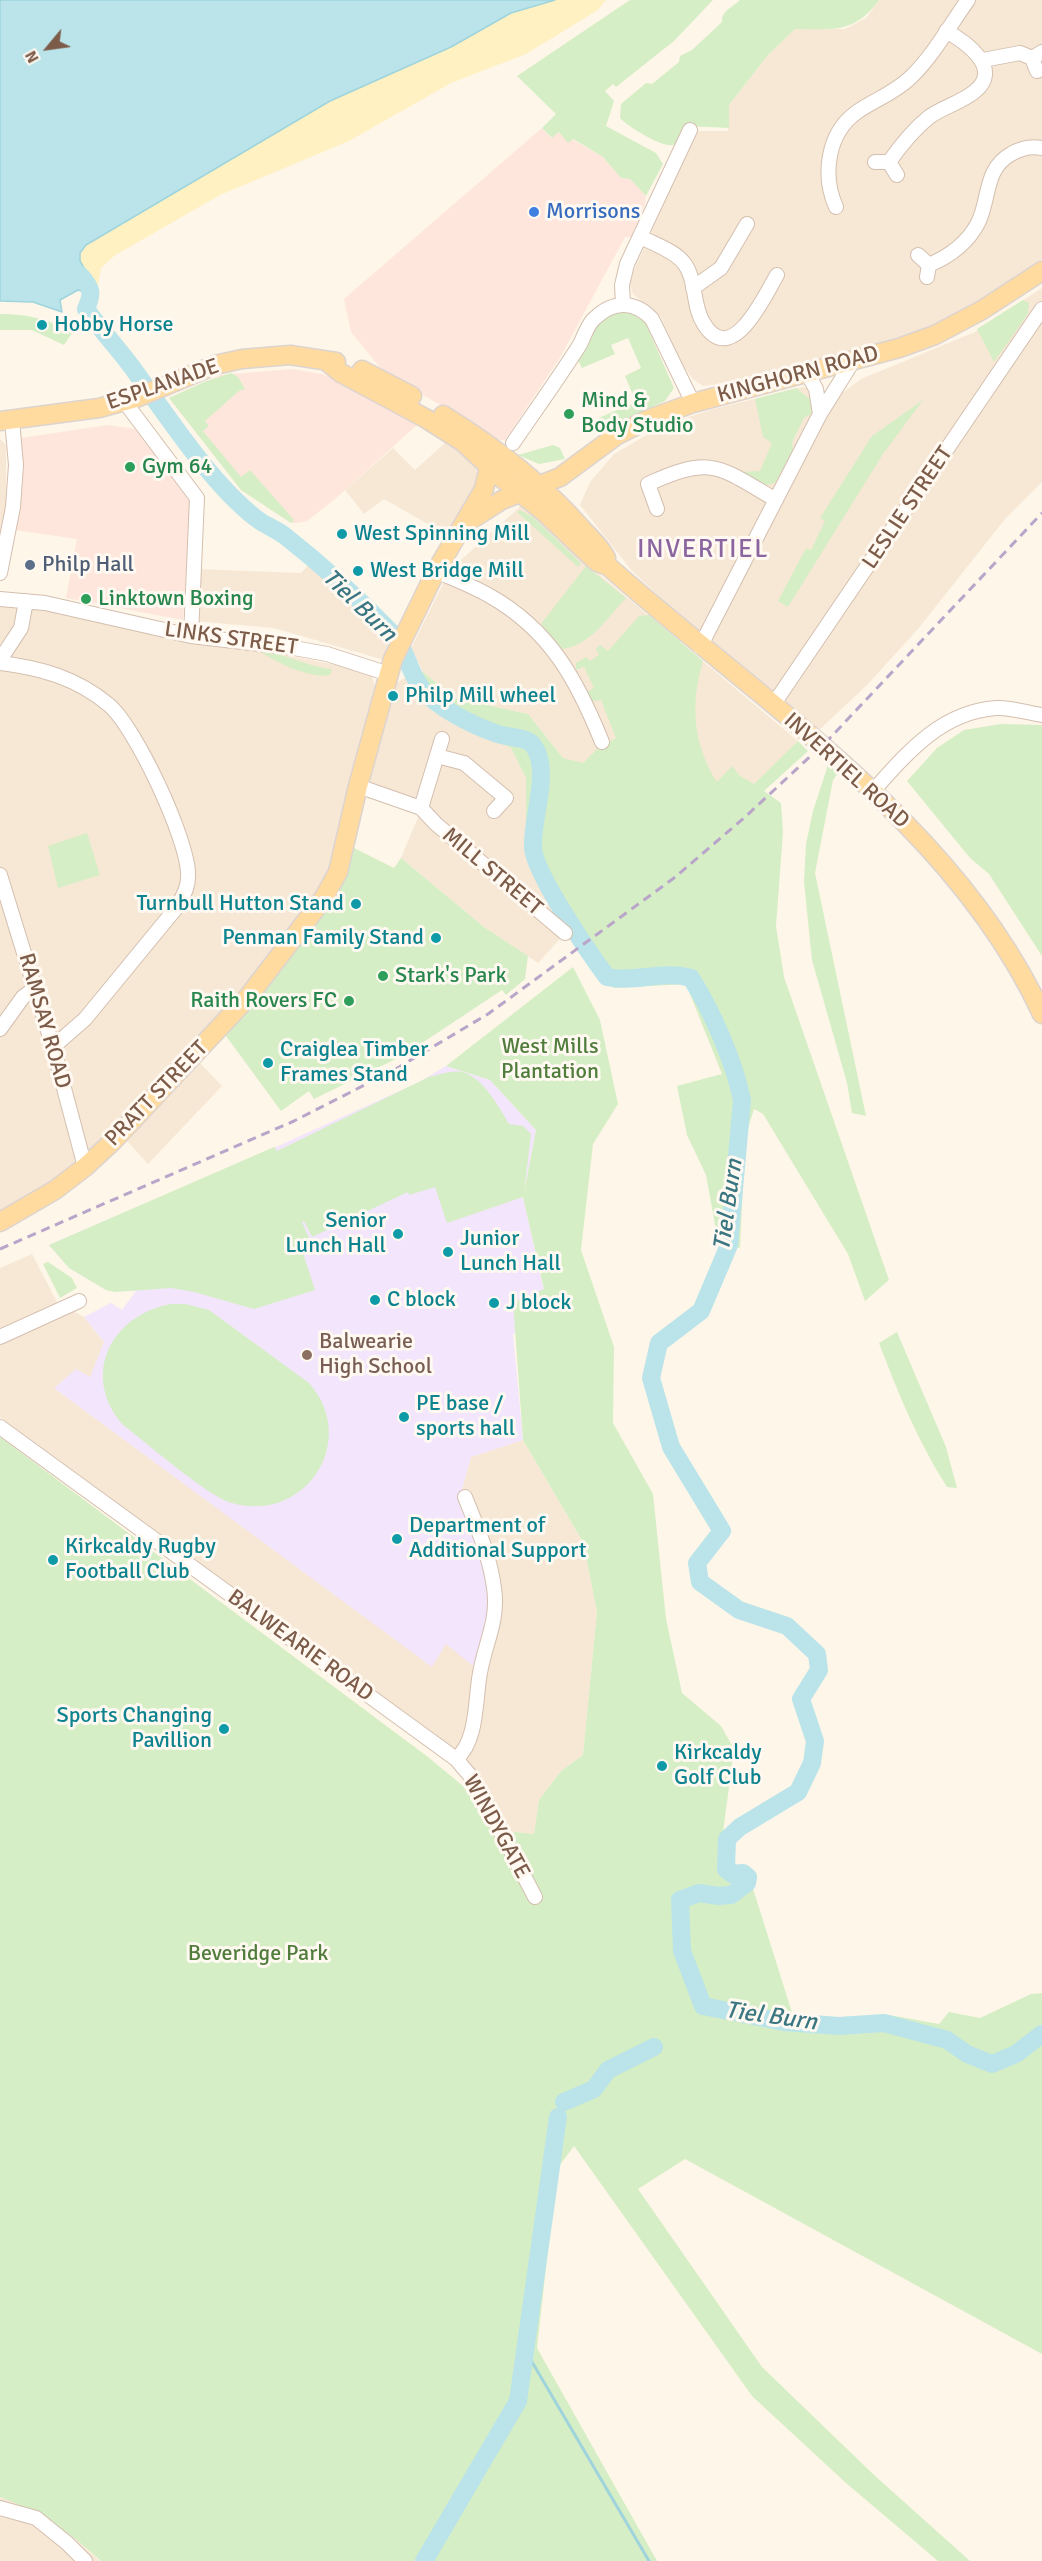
<!DOCTYPE html>
<html>
<head>
<meta charset="utf-8">
<style>
  body { margin:0 }
  #map { position:relative; width:1042px; height:2561px; overflow:hidden; background:#fef6e8; font-family:Signika,sans-serif }
  canvas { display:block }
  .north { position:absolute; left:18px; top:18px; width:60px; height:60px; -webkit-text-stroke:4px #fff9f1; paint-order:stroke; rotate:241deg; font-size:16px; font-weight:700; line-height:24px; text-align:center; color:#7c5b49 }
  .north::after { content:''; display:block; margin:auto; width:21px; height:27px; background:#7c5b49; clip-path:polygon(50% 0,100% 100%,50% 72%,0 100%) }
</style>
</head>
<body>
<div id="map">
<canvas width="1042" height="2561"></canvas>
<div class="north">N</div>
</div>
<script>
const c = document.querySelector('canvas').getContext('2d');
c.lineJoin = 'round';
function paint(path, color) { c.fillStyle = color; c.fill(path, 'evenodd'); }
function trace(path, color, width, dash) { c.strokeStyle = color; c.lineWidth = width; c.lineCap = dash ? 'butt' : 'round'; c.setLineDash(dash || []); c.stroke(path); }
function write(font, color, halo, rows, align = 'center') {
  c.font = font + ' Signika,sans-serif'; c.lineWidth = 6; c.setLineDash([]); c.textBaseline = 'middle'; c.strokeStyle = halo; c.fillStyle = color; for (const [text, x, y, turn = 0] of rows) {
    c.save(); c.translate(x, y); c.rotate((+turn || 0) * Math.PI / 180); c.textAlign = isNaN(turn) ? turn : align; if (halo) c.strokeText(text, 0, 0); c.fillText(text, 0, 0); c.restore();
  }
}
const residential = new Path2D(`
  M879,0H1042V260L970,307L915,334L724,383L703,386L693,379L679,360L661,317L633,294L629,281L697,131H728L729,105L768,55L795,29H845L866,18Z
  M1042,288V482L1005,519L918,629L867,685L817,732L715,648L632,571L580,505L590,482L614,454L662,426L710,410L803,387L837,397L861,379L975,332Z
  M0,439L6,445V513L0,539Z
  M447,441L474,463L479,479L447,535L384,499L364,514L345,490L393,448L415,470Z
  M522,505L581,559L798,741L776,764L754,784L707,808L563,758L528,714L455,698L423,672L411,648L450,570Z
  M309,564L394,644L384,660L274,628L194,621L196,569L301,573Z
  M0,604L50,609L356,669L371,674L376,689L327,875L297,926L228,1010L101,1145L37,1196L0,1216Z
  M408,676L444,715L511,748L526,778V846L536,875L571,927L538,963L484,927L401,858L421,810L367,786L396,683Z
  M198,1061L222,1086L148,1164L127,1141Z
  M32,1254L57,1302L84,1317L104,1342L90,1378L54,1388L352,1607L460,1497L471,1457L523,1440L583,1542L597,1612L583,1755L561,1771L539,1800L534,1834L505,1831L469,1764L447,1743L0,1417V1268Z
  M0,2497L38,2511L64,2529L100,2561H0Z`);
const commercial = new Path2D(`
  M542,128L551,138L559,132L603,157L621,178L630,179L646,196L644,207L631,237H625L561,356L505,440H499L383,371L351,332L344,299Z
  M292,369L322,374L353,387L418,424L335,499L307,521L297,523H291L241,490L169,398L221,375Z
  M108,425L135,429L191,497L183,620L66,598L77,539L15,530L22,487L21,438Z`);
const education = new Path2D(`
  M446,1066L490,1080L536,1130L523,1197L544,1290L513,1335L523,1440L471,1457L460,1497L480,1550L491,1604L486,1636L473,1666L446,1644L432,1667L54,1388L76,1369L90,1377L104,1342L84,1317L111,1303L122,1310L136,1291L106,1290L69,1268L49,1245L265,1152L419,1082Z`);
const green = new Path2D(`
  M630,0H713L674,41L616,87L613,84L605,91L614,101L606,126L656,153L663,164L646,196L630,179L621,178L603,157L573,139L568,143L559,132L552,138L542,128L556,114L517,76Z
  M740,0H879C854,34 834,29 795,29L768,55L729,105V128L687,126C683,133 681,142 673,145C663,148 628,127 620,118L621,104L646,83L652,84L679,62L680,56L692,50L722,22C721,11 733,7 740,0Z
  M1023,300L1029,303L1028,314L994,362L977,329Z
  M627,310L645,322L674,388L665,401L593,434L587,423L636,402L625,376L641,368L628,338L611,345L615,354L582,368L577,359C593,333 595,318 627,310Z
  M0,314C27,314 50,319 72,333L64,345L32,330H0Z
  M231,373L238,377L245,389L239,391L205,421L209,426L203,431L241,477L250,470L294,520L291,523L241,490L169,398L204,382Z
  M796,388L811,400V414L804,418L792,442L793,450L775,483L763,486L740,472L760,471L772,443L763,437L755,399Z
  M923,400L883,454L788,607L778,601L806,548L811,550L825,521L820,518L872,436Z
  M553,445L560,448L565,459L539,464L518,455Z
  M520,510L533,517L581,563L578,567L517,512Z
  M586,566L626,598C608,617 590,646 562,649L541,624Z
  M649,615L703,661C690,704 693,745 717,782L732,766L740,776L754,784L798,741L808,751L764,791L781,803L783,832L776,926L784,977L889,1280L865,1301L848,1254L763,1114L754,1109L745,1138L740,1248L718,1241L706,1175L687,1135L677,1086L722,1074L686,984L614,988L604,978L536,875L526,846V778L511,748L444,715L408,676L423,672L455,698L528,714L563,758L583,763L597,749L616,738L601,700L588,702L585,693L594,688L584,667L576,670V663L586,657L590,661L599,655L596,649L600,645L608,651L639,616Z
  M261,652C291,654 306,667 332,669L330,675C310,679 277,663 261,652Z
  M1001,724L1042,725V956L989,874L970,858L907,781L937,748L964,730Z
  M828,765L838,773L833,780L815,873L866,1116L852,1113L847,1083L812,960L804,882L806,844L813,811Z
  M87,833L100,875L58,888L48,846Z
  M354,848L394,868L401,858L484,927L528,956L525,979L506,995L502,990L404,1055L314,1099L309,1091L281,1111L226,1036L239,1016L323,913Z
  M573,967L600,1020L618,1104L593,1144L581,1250L614,1347L613,1423L653,1494L666,1619L682,1693L721,1726L734,1749L722,1840L733,1861L750,1879L794,2019L889,2015L939,2024L949,2012L980,2018L1031,1994L1042,1993V2354L685,2159L638,2189L762,2367L873,2474L970,2561H938L846,2483L752,2396L574,2146L557,2169L537,2348L657,2561H101C64,2528 46,2515 0,2497V1437L428,1757L463,1786L496,1834L505,1831L534,1834L539,1800L561,1771L583,1755L597,1612L583,1542L523,1440L513,1302L544,1289L523,1197L447,1223L435,1187L409,1195L408,1192L312,1237L304,1221L302,1222L309,1238L299,1241L315,1290L254,1309L194,1292L171,1288L115,1292L106,1290L69,1268L49,1245L274,1147L277,1151L429,1077C438,1075 453,1070 462,1072C483,1077 499,1107 509,1124L523,1126L531,1134L524,1193L536,1130L490,1080L446,1066Z
  M48,1262L72,1278L77,1288L60,1298L43,1264Z
  M171,1304H185L209,1310L309,1383C360,1441 305,1524 232,1503C207,1496 147,1443 123,1425C80,1375 111,1315 171,1304Z
  M897,1332L946,1447L957,1488L947,1487C918,1442 898,1393 879,1343Z`);
const sand = new Path2D(`
  M162,0H606L598,10L526,54L451,83L349,141L220,195L114,256L101,268L97,290L92,294L78,290L60,300L62,312L33,302L0,301V170Z`);
const water = new Path2D(`
  M0,0H555L511,13L451,47L330,101L86,245L80,253V261L97,290L92,294L78,290L60,300L62,312L33,302L0,301Z`);
const stream = new Path2D(`
  M525,2350L649,2561`);
const river = new Path2D(`
  M80,275C92,288 93,293 86,309C102,332 123,353 139,377C171,422 213,485 257,519C266,526 276,529 285,536C322,565 359,599 392,633C406,648 409,673 422,689C438,708 472,725 495,733C506,738 526,736 533,745C552,770 531,819 533,848C535,874 589,953 607,977C634,983 663,970 691,978C712,1011 734,1061 742,1100L729,1245L701,1311L659,1343L651,1378L671,1447L722,1531L697,1563L700,1582L739,1610L787,1626L817,1654L819,1670L801,1699L815,1741L812,1763L798,1792L740,1827L727,1839L726,1869L732,1874L743,1873L748,1877L747,1883L731,1895L719,1896L699,1893L680,1900L682,1951L703,2006L784,2022L839,2026L884,2023L947,2040L967,2054L992,2064L1016,2054L1042,2034
  M564,2102L594,2089L608,2070L654,2047
  M424,2561L518,2401L558,2117`);
const minor = new Path2D(`
  M983,60L1020,53L1032,58
  M1037,71L1032,58L1042,52
  M875,162H889L897,175
  M889,162C901,145 913,130 929,117C943,107 960,103 974,92C1004,69 966,42 946,31
  M836,207C822,176 827,133 857,112C874,100 895,93 911,77C933,56 950,25 968,0
  M641,237C654,244 675,251 684,263C697,280 692,306 704,324C732,369 765,295 777,275
  M918,255L929,265L927,277
  M929,265C950,256 967,244 978,223C990,199 984,169 1011,154C1021,148 1031,146 1042,148
  M693,288L721,268L747,224
  M623,304L622,285L627,264L690,130
  M807,373L816,389L820,414
  M124,401L197,498L191,636
  M513,443C535,411 558,379 579,346C584,338 587,324 595,318C614,300 635,301 652,319L693,403
  M657,509L648,484C712,455 718,466 776,500
  M436,571C454,579 473,586 490,596C550,630 577,680 602,742
  M0,573L13,507L16,465L12,420
  M0,599L45,603L191,636L294,648L327,654L389,674
  M700,647L820,414L853,361
  M0,660L21,628L26,601
  M0,663C41,668 77,678 109,705C136,728 187,838 188,873C189,887 183,896 177,907L85,1019L53,1047
  M773,705L1042,309
  M437,756L464,763L506,798L494,811
  M358,786L421,808L436,824L565,933
  M873,791C907,753 941,712 996,708C1010,707 1028,713 1042,715
  M421,808L442,739
  M0,875L53,1047L85,1167
  M0,1029L23,997L35,988
  M0,1337L79,1301
  M0,1427L456,1759L473,1779L535,1897
  M456,1759C478,1741 475,1699 480,1673C485,1643 499,1620 494,1588C490,1556 477,1527 465,1497
  M0,2508L36,2518L67,2543L85,2561`);
const major = new Path2D(`
  M326,361L341,373L425,418L463,442L499,476L543,511L597,562L608,566C760,702 954,823 1042,1014
  M362,370L412,396
  M443,415C495,447 543,484 583,530C591,538 601,548 606,558
  M0,421L99,408L136,398L215,365L242,359L290,355L336,362
  M469,521L502,500L560,477L617,435L649,419L693,403L899,348L935,335L982,310L1042,271
  M0,1222L55,1190L85,1167L112,1142L248,997L323,899L338,872L358,786L393,659L436,571L484,489L489,467`);
const rail = new Path2D(`
  M0,1249L294,1121L394,1070L488,1014L674,878L744,818L830,738L1042,513`);
const markers = [
  [534,212,6,"#3f7fe0"],
  [42,325,6,"#0f9aa8"],
  [569,414,6,"#2e9e5b"],
  [130,467,6,"#2e9e5b"],
  [342,534,6,"#0f9aa8"],
  [30,565,6,"#5c6f8a"],
  [358,571,6,"#0f9aa8"],
  [86,599,6,"#2e9e5b"],
  [393,696,6,"#0f9aa8"],
  [356,904,6,"#0f9aa8"],
  [436,938,6,"#0f9aa8"],
  [383,976,6,"#2e9e5b"],
  [349,1001,6,"#2e9e5b"],
  [268,1063,6,"#0f9aa8"],
  [398,1234,6,"#0f9aa8"],
  [448,1252,6,"#0f9aa8"],
  [375,1300,6,"#0f9aa8"],
  [494,1303,6,"#0f9aa8"],
  [307,1355,6,"#8d6e63"],
  [404,1417,6,"#0f9aa8"],
  [397,1539,6,"#0f9aa8"],
  [53,1560,6,"#0f9aa8"],
  [224,1729,6,"#0f9aa8"],
  [662,1766,6,"#0f9aa8"]
];
const shopNames = [
  ["Morrisons",546,212]
];
const cultureNames = [
  ["Hobby Horse",54,325],
  ["West Spinning Mill",354,534],
  ["West Bridge Mill",370,571],
  ["Philp Mill wheel",405,696],
  ["Turnbull Hutton Stand",344,904,"right"],
  ["Penman Family Stand",424,938,"right"],
  ["Craiglea Timber",280,1050],
  ["Frames Stand",280,1075],
  ["Senior",386,1221,"right"],
  ["Lunch Hall",386,1246,"right"],
  ["Junior",460,1239],
  ["Lunch Hall",460,1264],
  ["C block",387,1300],
  ["J block",506,1303],
  ["PE base /",416,1404],
  ["sports hall",416,1429],
  ["Department of",409,1526],
  ["Additional Support",409,1551],
  ["Kirkcaldy Rugby",65,1547],
  ["Football Club",65,1572],
  ["Sports Changing",212,1716,"right"],
  ["Pavillion",212,1741,"right"],
  ["Kirkcaldy",674,1753],
  ["Golf Club",674,1778]
];
const streetNames = [
  ["KINGHORN ROAD",798,375,-15],
  ["ESPLANADE",163,385,-19],
  ["LESLIE STREET",908,508,-56],
  ["LINKS STREET",231,639,8],
  ["INVERTIEL ROAD",846,771,42],
  ["MILL STREET",492,872,40],
  ["RAMSAY ROAD",44,1021,74],
  ["PRATT STREET",157,1094,-46],
  ["BALWEARIE ROAD",300,1646,36],
  ["WINDYGATE",496,1827,61]
];
const leisureNames = [
  ["Mind &",581,401],
  ["Body Studio",581,426],
  ["Gym 64",142,467],
  ["Linktown Boxing",98,599],
  ["Stark's Park",395,976],
  ["Raith Rovers FC",337,1001,"right"]
];
const serviceNames = [
  ["Philp Hall",42,565]
];
const parkNames = [
  ["West Mills",550,1047],
  ["Plantation",550,1072],
  ["Beveridge Park",258,1954]
];
const educationNames = [
  ["Balwearie",319,1342],
  ["High School",319,1367]
];
const waterNames = [
  ["Tiel Burn",359,606,44],
  ["Tiel Burn",729,1205,-82],
  ["Tiel Burn",771,2017,8]
];
const quarterNames = [
  ["INVERTIEL",703,550]
];
paint(residential, '#f7e8d6');
paint(commercial, '#ffe6dc');
paint(education, '#f3e5fb');
paint(green, '#d6eec5');
paint(sand, '#fff1c2');
paint(water, '#bae4ea');
trace(water, '#9fd4dd', 1.5);
trace(stream, '#9fd4dd', 3);
trace(river, '#bae4ea', 18);
trace(minor, '#d4bfaf', 16);
trace(major, '#ddd4d0', 21);
trace(minor, '#fff', 14);
trace(major, '#ffdb9f', 18);
trace(rail, '#b9a4ca', 3, [9, 6]);
for (const [x, y, r, color] of markers) { const dot = new Path2D(); dot.arc(x, y, r, 0, 2 * Math.PI); c.fillStyle = color; c.fill(dot); trace(dot, '#fff9f1', 2); }
write('22px', '#366cbe', '#fff9f1', shopNames, 'left');
write('22px', '#0d838f', '#fff9f1', cultureNames, 'left');
write('22px', '#7c5b49', '#fff9f1', streetNames);
write('22px', '#27864d', '#fff9f1', leisureNames, 'left');
write('22px', '#4e5e75', '#fff9f1', serviceNames, 'left');
write('22px', '#507c3c', '#fff9f1', parkNames);
write('22px', '#785e54', '#fff9f1', educationNames, 'left');
write('italic 24px', '#3a7682', '#fff9f1', waterNames);
c.letterSpacing = '1.5px';
write('26px', '#8b659f', '#fff9f1', quarterNames);
c.letterSpacing = '0px';
</script>
</body>
</html>
